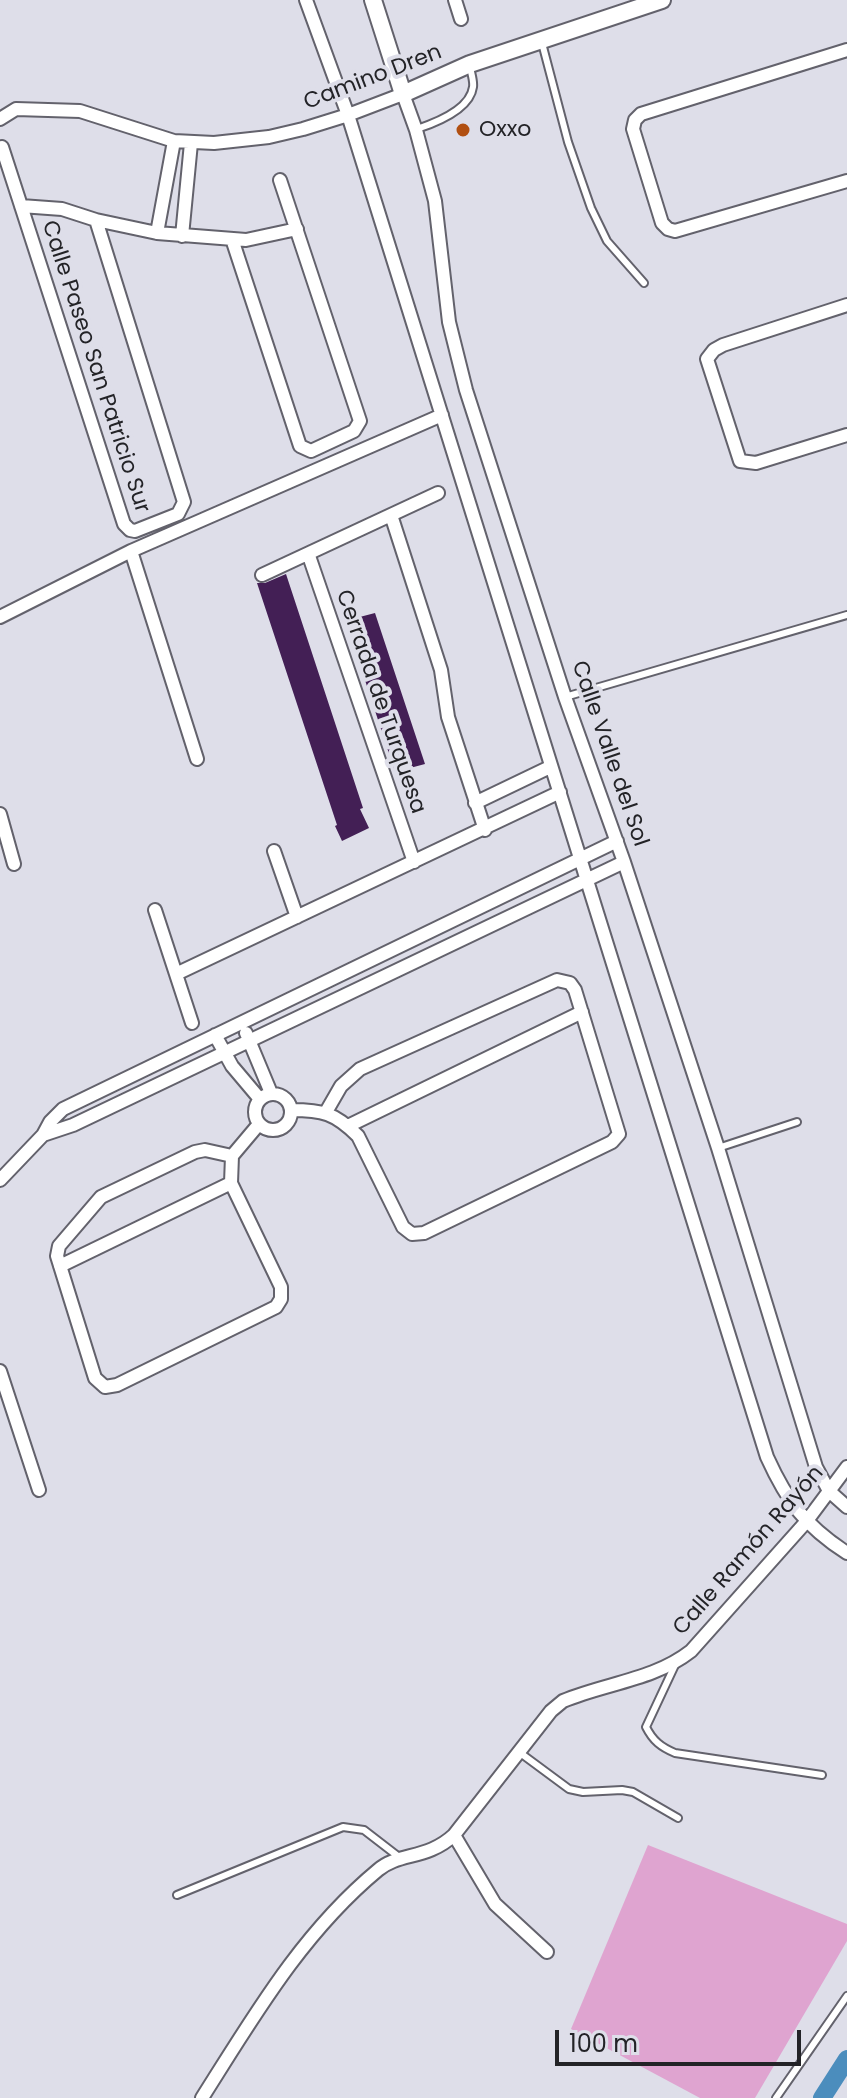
<!DOCTYPE html>
<html>
<head>
<meta charset="utf-8">
<style>
  body { margin:0 }
  #map { position:relative; width:847px; height:2098px; overflow:hidden; background:#dedee9; font-family:Poppins,sans-serif }
  canvas { display:block }
  .scale { position:absolute; left:555px; top:2030px; width:246px; height:36px; box-sizing:border-box; border:4px solid #232327; border-top:0; padding-left:10px; font-size:24px; line-height:28px; white-space:nowrap; color:#232327; -webkit-text-stroke:6px #dedee9; paint-order:stroke }
</style>
</head>
<body>
<div id="map">
<canvas width="847" height="2098"></canvas>
<div class="scale">100 m</div>
</div>
<script>
const c = document.querySelector('canvas').getContext('2d');
c.lineJoin = 'round';
function paint(path, color) { c.fillStyle = color; c.fill(path, 'evenodd'); }
function trace(path, color, width, dash) { c.strokeStyle = color; c.lineWidth = width; c.lineCap = dash ? 'butt' : 'round'; c.setLineDash(dash || []); c.stroke(path); }
function write(font, color, halo, rows, align = 'center') {
  c.font = font + ' Poppins,sans-serif'; c.lineWidth = 8; c.setLineDash([]); c.textBaseline = 'middle'; c.strokeStyle = halo; c.fillStyle = color; for (const [text, x, y, turn = 0] of rows) {
    c.save(); c.translate(x, y); c.rotate((+turn || 0) * Math.PI / 180); c.textAlign = isNaN(turn) ? turn : align; if (halo) c.strokeText(text, 0, 0); c.fillText(text, 0, 0); c.restore();
  }
}
const green = new Path2D(`
  M648,1845L847,1924V1941L755,2098H700L571,2029Z`);
const canal = new Path2D(`
  M822,2098L847,2059`);
const building = new Path2D(`
  M286,574L363,808L360,809L369,828L342,841L335,826L337,825L257,583H265Z
  M375,613L425,764L395,772L348,628L354,626L352,619Z`);
const service = new Path2D(`
  M542,43L568,142L591,208L607,241L644,283
  M417,129C435,123 470,110 473,87C474,81 471,73 470,67
  M565,697L847,615
  M718,1148L797,1122
  M676,1663L646,1727C653,1741 661,1747 675,1753L822,1775
  M519,1752L569,1789L583,1792L622,1790L633,1792L678,1818
  M177,1895L343,1827L364,1830L399,1857
  M776,2098L847,1996`);
const minor = new Path2D(`
  M306,0L348,115L767,1457C787,1501 805,1526 847,1553
  M455,0L461,19
  M847,50L641,114L635,120L633,129L662,223L668,229L675,231L847,181
  M0,119L16,109L80,111L174,141L214,143L269,137L303,129L348,115L403,94L416,130L435,201L449,322L466,390L565,697L624,862L718,1148L816,1467L829,1491L847,1507
  M2,147L124,524L130,530L135,531L178,514L184,502L96,220
  M21,206L62,209L96,220L157,233L246,240L297,229
  M157,233L174,141
  M182,236L191,143
  M232,239L300,446L311,451L354,431L360,421L280,180
  M847,305L723,345L714,350L707,359L740,461L756,463L847,435
  M391,515L441,670L448,717L485,830
  M131,551L197,759
  M309,556L414,862
  M262,575L438,493
  M0,617L131,551L442,415
  M475,803L550,767
  M0,814L14,864
  M274,851L297,917
  M155,910L192,1023
  M176,974L560,792
  M246,1033L271,1093
  M215,1035L232,1066L259,1098
  M255 1112a18 18 0 1 1 36 0a18 18 0 1 1-36 0Z
  M291,1110C323,1110 335,1113 358,1136L403,1227L412,1234L424,1233L612,1142L619,1134L575,990L570,983L557,980L360,1069L341,1086L326,1112
  M348,1126L582,1012
  M43,1135L73,1125L624,862
  M232,1156L205,1150L195,1152L101,1197L59,1246L57,1256L95,1378L105,1387L117,1385L276,1307L281,1299V1287L231,1183L232,1156L259,1124
  M0,1180L43,1135L50,1122L63,1109L617,841
  M60,1266L231,1183
  M0,1371L39,1490
  M454,1835L495,1904L547,1952
  M202,2098C254,2016 302,1933 378,1870C399,1852 427,1860 454,1835L551,1711L563,1701C606,1683 654,1680 691,1651L806,1522L847,1467`);
const tertiary = new Path2D(`
  M373,0L403,94L470,64L662,0`);
const markers = [
  [463,130,8,"#b14f11"]
];
const streetNames = [
  ["Camino Dren",373,78,-21],
  ["Calle Paseo San Patricio Sur",95,367,72],
  ["Cerrada de Turquesa",380,702,71],
  ["Calle Valle del Sol",609,754,71],
  ["Calle Ramón Rayón",749,1551,-49]
];
const poiNames = [
  ["Oxxo",479,130]
];
paint(green, '#dfa4d0');
trace(canal, '#4b8dbd', 18);
paint(building, '#431f55');
trace(service, '#63626c', 10);
trace(minor, '#63626c', 16);
trace(tertiary, '#63626c', 20);
trace(service, '#fff', 6);
trace(minor, '#fff', 12);
trace(tertiary, '#fff', 16);
for (const [x, y, r, color] of markers) { const dot = new Path2D(); dot.arc(x, y, r, 0, 2 * Math.PI); c.fillStyle = color; c.fill(dot); trace(dot, '#dedee9', 3); }
write('22px', '#232327', '#dedee9', streetNames);
write('22px', '#232327', '#dedee9', poiNames, 'left');
</script>
</body>
</html>
